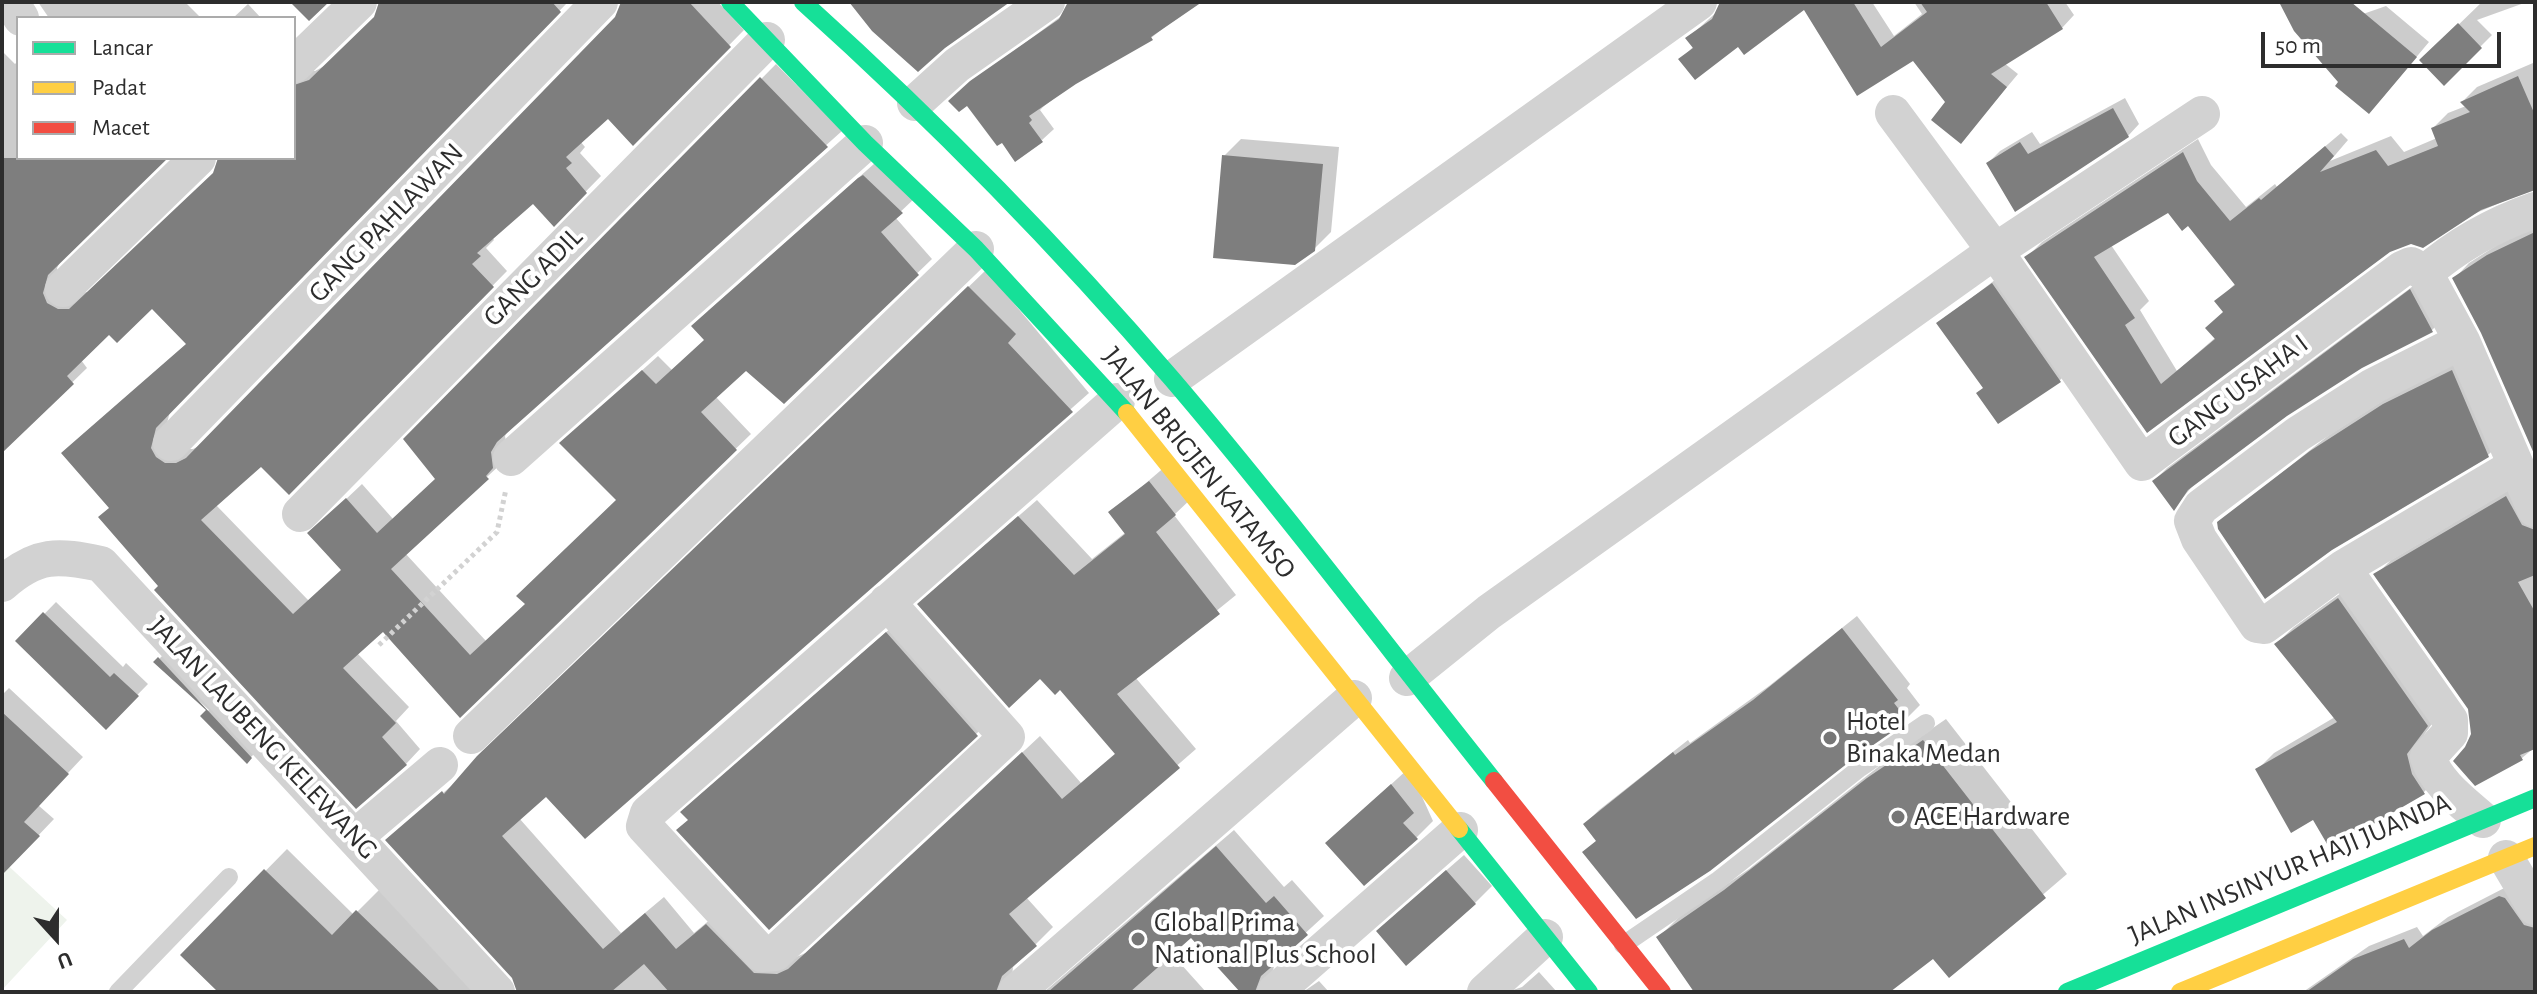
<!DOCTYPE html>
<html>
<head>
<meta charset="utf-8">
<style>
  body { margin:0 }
  #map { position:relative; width:2537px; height:994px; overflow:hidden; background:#fff; font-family:"Alegreya Sans",sans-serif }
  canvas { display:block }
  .frame { position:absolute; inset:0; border:4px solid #2d2d2d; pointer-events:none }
  .legend { position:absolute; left:16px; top:16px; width:280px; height:144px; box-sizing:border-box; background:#fff; border:2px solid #ababab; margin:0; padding:10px 14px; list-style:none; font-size:24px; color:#2d2d2d }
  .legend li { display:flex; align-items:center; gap:16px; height:40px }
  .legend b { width:40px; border:2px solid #ababab }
  .north { position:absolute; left:16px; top:898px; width:80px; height:80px; -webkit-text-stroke:6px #fff; paint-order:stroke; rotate:159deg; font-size:22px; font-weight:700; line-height:32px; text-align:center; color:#2d2d2d }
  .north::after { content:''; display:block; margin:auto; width:28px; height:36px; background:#2d2d2d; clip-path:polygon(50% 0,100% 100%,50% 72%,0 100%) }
  .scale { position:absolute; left:2261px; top:32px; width:240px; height:36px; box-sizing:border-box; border:4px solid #2d2d2d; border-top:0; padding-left:10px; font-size:24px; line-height:28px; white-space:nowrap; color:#2d2d2d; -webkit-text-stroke:6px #fff; paint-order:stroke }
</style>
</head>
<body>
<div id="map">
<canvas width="2537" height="994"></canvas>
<div class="frame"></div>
<ul class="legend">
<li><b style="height:10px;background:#16e098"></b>Lancar</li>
<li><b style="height:10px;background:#ffcf43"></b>Padat</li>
<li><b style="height:10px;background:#f24e42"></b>Macet</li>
</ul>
<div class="north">U</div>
<div class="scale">50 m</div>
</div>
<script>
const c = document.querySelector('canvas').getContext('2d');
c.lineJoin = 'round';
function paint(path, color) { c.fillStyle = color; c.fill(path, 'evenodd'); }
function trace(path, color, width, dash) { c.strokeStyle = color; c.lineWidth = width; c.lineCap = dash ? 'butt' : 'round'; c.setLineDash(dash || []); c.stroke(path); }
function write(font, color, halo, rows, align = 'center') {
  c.font = font + ' "Alegreya Sans",sans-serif'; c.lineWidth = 8; c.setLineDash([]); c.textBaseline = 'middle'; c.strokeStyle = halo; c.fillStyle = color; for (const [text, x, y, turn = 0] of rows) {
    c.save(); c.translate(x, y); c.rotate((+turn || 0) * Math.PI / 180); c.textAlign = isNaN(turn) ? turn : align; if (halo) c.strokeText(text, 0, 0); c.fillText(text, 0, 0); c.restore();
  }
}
const green = new Path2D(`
  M2,860L67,920L2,990Z`);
const shadow = new Path2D(`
  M38,2H185L201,18H49Z
  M380,2H568L170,411L165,432L181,449H193L203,444L617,18L624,2H718L744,30L633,143L608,117L580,141L585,147L580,153L601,176L554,224L533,201L492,237L494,240L486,248L507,271L289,493L261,464L215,504L309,601L343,570L325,519L362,484L393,519L437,478L406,439L776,64L842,131L509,429L505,436L508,452L502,463L405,553L486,641L527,604L618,500L577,429L658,356L672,370L706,339L708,311L875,163L916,197L895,217L932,259L784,402L746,368L715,396L751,434L460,715L384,629L357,653L409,707L396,721L420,749L406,764L160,586L111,507L188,343L152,306L110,332L81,360L87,368L12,441L2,430V51L15,64L18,61V158H165L62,258L57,268L62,288L74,295L95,290L215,173L219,158H294V65L303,71H315L326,65L376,17Z
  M1070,2H1196L1151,38L1075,82L1043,107L1040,110L1054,129L1042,140L963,89L1064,14Z
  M1722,2H1872L1894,36L1922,14L1914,2H2065L2074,15L2062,28L2004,63L2018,74L1961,142L1948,102L1914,58L1857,93L1804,7L1739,45L1681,59L1694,46L1688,38L1720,9Z
  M2281,2H2333L2340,22L2386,6L2429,42L2382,98L2341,82Z
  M2482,2H2527L2477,20L2492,35L2444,83L2422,60Z
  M248,4L261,18H233Z
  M2533,63L2535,188L2389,250L2147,430L2027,257L2042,242L2198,139L2211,165L2246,207L2275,184L2277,187L2341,133L2348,140L2330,161L2391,136L2404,152L2437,138L2433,128L2448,113L2466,106L2462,102L2477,87ZM2169,211L2188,223L2236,283L2217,301L2225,311L2216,337L2177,371L2140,310L2149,301L2111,245Z
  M2125,98L2139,124L2128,136L1988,163L2000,151L2032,132L2040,144Z
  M1241,139L1339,147L1331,232L1313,250L1224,156Z
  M2535,225V451L2483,332L2454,279L2469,263L2505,240Z
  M986,270L1089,393L585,837L547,794L519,818L621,933L664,897L694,933L724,908L796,957L808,952L1040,736L1081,783L1117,752L1061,687L937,587L1037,500L1092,559L1126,532L1111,513L1167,465L1193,497L1174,515L1236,595L1135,677L1196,749L1026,897L1053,927L1013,967L1012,978L1023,992H519L514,977L387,840L462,777Z
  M2004,273L2071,369L2059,381L1985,387L1939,323Z
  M2424,278L2445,317L2432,330L2361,366L2285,415L2196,482L2174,508L2154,481L2167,468Z
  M2468,355L2505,439L2488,455L2218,524L2329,435L2402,388Z
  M2522,482L2535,506V747L2522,758L2467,748L2473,734L2470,708L2376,575L2391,560Z
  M2356,582L2444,707L2424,735L2441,775L2424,792L2314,818L2257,770L2274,753L2335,717L2276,644L2294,627Z
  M56,602L123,667L126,663L148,684L106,727L18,641Z
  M1857,616L1910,684L1907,688L1920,705L1906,719L1585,852L1597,840L1585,824L1599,810L1688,740L1690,743L1769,686Z
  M901,619L991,720L976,734L690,820L697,798Z
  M169,649L260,748L247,761L203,716L209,710L156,662Z
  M9,688L83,757L38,805L54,819L13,862L2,851V695Z
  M1946,719L2067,874L1949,975L1933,957L1887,992H1696L1659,937L1681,915L1749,869L1892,756Z
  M1409,768L1433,821L1416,838L1327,843Z
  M1234,830L1284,887L1292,880L1324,916L1276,960L1271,977L1282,992H1242L1191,935L1171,953L1206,992H1044Z
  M287,849L354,915L379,890L484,992H221L183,955Z
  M1464,855L1492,886L1475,903L1396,914Z
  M2514,883L2535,908V992H2303L2369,946L2417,927L2423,936L2448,917Z
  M1539,972L1557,992H1507L1522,987Z
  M1319,981L1329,992H1303Z`);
const building = new Path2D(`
  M290,2H329L309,21Z
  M379,2H552L561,12L156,428L151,448L156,457L165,463H176L186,458L615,17L621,2H689L731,47L633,146L608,119L566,157L572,163L566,168L587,193L554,227L533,204L477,253L481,256L472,264L494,287L289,495L261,467L201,520L293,614L341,570L307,533L346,498L377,533L435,479L403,439L760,77L828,147L497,442L491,452L493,468L486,476L489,479L391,569L470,655L525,604L516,596L616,500L559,443L642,370L656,384L704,340L691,326L858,178L863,175L903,213L881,232L919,275L784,404L746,371L701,412L737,450L460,718L383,632L343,668L396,723L382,737L407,765L356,809L154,590L158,586L98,517L109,508L61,453L186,344L152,309L117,343L109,335L67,376L74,384L2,453V158H168L48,275L43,293L47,303L58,309H69L213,173L218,158H294V85L309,80L374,17Z
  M849,2H1010L945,48L918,72L872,31Z
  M1068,2H1202L1151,37L1153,40L1076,84L1029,116L1032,120L1029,123L1043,142L1015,162L1002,143L997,146L967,106L959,112L948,101L970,81L1059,19Z
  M1720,2H1853L1881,47L1927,12L1920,2H2046L2063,29L1991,74L2007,87L1961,144L1931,120L1945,102L1913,61L1857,96L1804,10L1744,55L1738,47L1695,80L1678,59L1693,48L1685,38L1712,19Z
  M2279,2H2351L2417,57L2369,114L2335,86L2338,82L2294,31Z
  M2458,23L2482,48L2444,86L2419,60Z
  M2518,76L2535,115V190L2481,210L2423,248L2411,244L2390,252L2147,433L2024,257L2183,152L2197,181L2230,221L2259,198L2261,200L2325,146L2334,156L2320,172L2376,150L2388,166L2438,146L2431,128L2470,112L2460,102ZM2168,213L2182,231L2188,226L2235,285L2214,301L2223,312L2205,328L2215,339L2161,384L2125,325L2135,318L2094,257Z
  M2113,108L2129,137L2015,212L1986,163L2020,142L2028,154Z
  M1222,155L1323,164L1315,251L1295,265L1213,258Z
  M2535,232V456L2481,333L2452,278L2487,255Z
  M1992,283L2061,382L1998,424L1976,393L1983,388L1936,323Z
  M968,286L1016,334L1008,343L1073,412L585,839L546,797L502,836L603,949L645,913L676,949L706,924L754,973L777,974L788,969L1022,752L1062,799L1115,754L1060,690L1055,695L1040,679L1009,708L917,604L1018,516L1074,575L1125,534L1108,512L1149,481L1176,515L1156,532L1220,614L1117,694L1180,768L1009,914L1037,946L1002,976L996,992H669L644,964L611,992H517L512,978L385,840L442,791L444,794L477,756Z
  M2410,289L2433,332L2362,368L2287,416L2188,490L2174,511L2152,481Z
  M2452,370L2489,457L2332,550L2265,599L2218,529L2217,522L2310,451L2383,404Z
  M2506,496L2522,525L2535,530V575L2518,582L2535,612V749L2520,755L2523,760L2475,786L2453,761L2465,747L2471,734L2468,709L2373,574Z
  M2338,598L2428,726L2407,754L2412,774L2425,794L2330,849L2313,820L2291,833L2255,769L2337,722L2274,644Z
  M43,612L110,677L114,673L139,696L106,730L15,641Z
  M1842,628L1898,700L1894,703L1908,721L1853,759L1710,871L1636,919L1582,852L1596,841L1583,824L1673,752L1675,755L1753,700Z
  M886,632L978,736L769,930L676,830L688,820L680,812Z
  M158,657L252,758L247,764L200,716L206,710L153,662Z
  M2,712L69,774L24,822L40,836L2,875Z
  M1923,740L2046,898L1949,978L1933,959L1890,992H1694L1656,937L1724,890L1867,778Z
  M1391,784L1414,813L1403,823L1418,839L1364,886L1325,843Z
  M1216,846L1266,903L1274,896L1308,935L1261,976L1255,992H1240L1191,938L1130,992H1048Z
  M264,869L332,935L356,910L441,992H218L180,955Z
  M1446,870L1476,904L1406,966L1376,931Z
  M2499,896L2505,898L2524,925L2535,928V992H2306L2353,959L2404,939L2409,948L2432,930Z`);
const path = new Path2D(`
  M379,645L497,532L506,489`);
const lane = new Path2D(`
  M1623,945L1717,881L1860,768L1926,723
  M118,992L229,877`);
const street = new Path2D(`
  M11,2L21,18
  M294,65L359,2
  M915,103L957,65L1047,2
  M1893,113L1995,251L2142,463L2402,269L2411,265L2425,273
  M2425,273L2462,341L2535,509
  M2425,273C2457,245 2495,224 2535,210
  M63,289L198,158
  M2462,341L2373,386L2298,434L2201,507L2192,521L2199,539L2257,625L2264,626L2343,568L2515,466
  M1172,379L1699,2
  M171,443L600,2
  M511,458L865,143
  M300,514L767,40
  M2343,568L2450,720V733L2428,757C2436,783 2464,803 2483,820
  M2,584C37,553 58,555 101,564L497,992
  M887,602L1007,737L775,953L762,954L644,826L648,813L1117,401
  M1407,678L1489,612L1995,251L2202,114
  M471,736L976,249
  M355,837L440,765
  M2506,858L2535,907
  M1016,992L1354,698
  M1275,992L1460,830
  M1485,992L1545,937`);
const fast = new Path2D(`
  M730,2L865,143L976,249L1127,413
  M803,2C934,120 1057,245 1172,379C1283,509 1387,647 1494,781
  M1459,829L1589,992
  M2067,992L2535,798`);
const slow = new Path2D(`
  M1127,413L1459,829
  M2180,992L2535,846`);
const jam = new Path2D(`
  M1494,781L1662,992`);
const markers = [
  [1830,738,8,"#767676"],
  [1898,817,8,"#767676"],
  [1138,939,8,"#767676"]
];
const streetNames = [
  ["GANG PAHLAWAN",386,223,-46],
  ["GANG ADIL",533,277,-45],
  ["GANG USAHA I",2238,391,-37],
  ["JALAN BRIGJEN KATAMSO",1199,463,51],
  ["JALAN LAUBENG KELEWANG",263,738,47],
  ["JALAN INSINYUR HAJI JUANDA",2290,869,-23]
];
const poiNames = [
  ["Hotel",1846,722],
  ["Binaka Medan",1846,754],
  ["ACE Hardware",1914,817],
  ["Global Prima",1154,923],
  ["National Plus School",1154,955]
];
paint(green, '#eef3ec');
paint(shadow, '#0003');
paint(building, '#7e7e7e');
trace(path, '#d2d2d2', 5, [4, 4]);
trace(lane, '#d2d2d2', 18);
trace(street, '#d2d2d2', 36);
trace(fast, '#16e098', 18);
trace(slow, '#ffcf43', 18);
trace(jam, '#f24e42', 18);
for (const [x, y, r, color] of markers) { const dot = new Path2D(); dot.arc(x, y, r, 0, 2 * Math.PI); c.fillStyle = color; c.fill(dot); trace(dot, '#fff', 3); }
write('28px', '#2d2d2d', '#fff', streetNames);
write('28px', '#2d2d2d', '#fff', poiNames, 'left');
</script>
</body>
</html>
